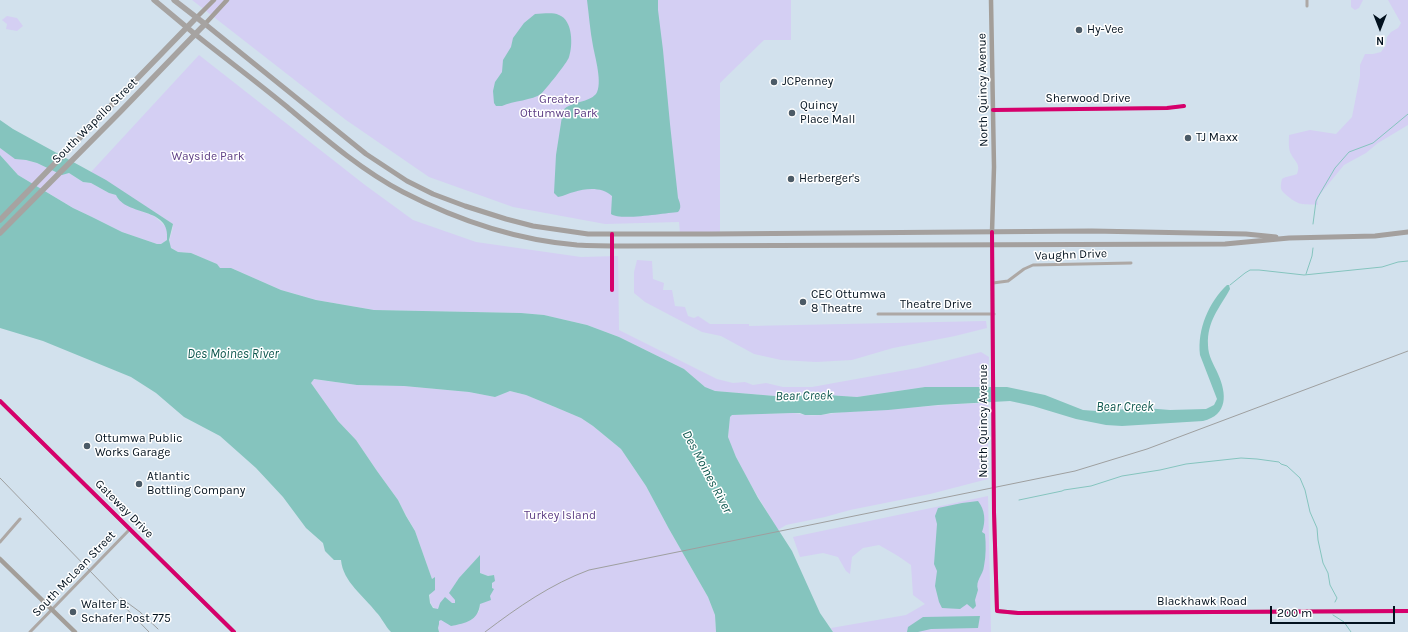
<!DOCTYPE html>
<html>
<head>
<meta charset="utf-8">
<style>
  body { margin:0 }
  #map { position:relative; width:1408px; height:632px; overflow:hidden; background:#d2e1ed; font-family:Karla,sans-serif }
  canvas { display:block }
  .north { position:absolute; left:1360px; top:8px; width:40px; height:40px; -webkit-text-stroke:3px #fff; paint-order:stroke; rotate:180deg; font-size:11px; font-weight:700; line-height:16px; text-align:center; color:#02111e }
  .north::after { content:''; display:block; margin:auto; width:14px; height:18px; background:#02111e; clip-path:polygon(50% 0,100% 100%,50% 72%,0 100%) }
  .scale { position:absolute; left:1270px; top:606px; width:125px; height:18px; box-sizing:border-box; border:2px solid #02111e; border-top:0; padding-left:5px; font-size:12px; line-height:14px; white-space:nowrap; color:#02111e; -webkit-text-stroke:3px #fff; paint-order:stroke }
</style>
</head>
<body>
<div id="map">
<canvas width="1408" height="632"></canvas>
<div class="north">N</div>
<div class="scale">200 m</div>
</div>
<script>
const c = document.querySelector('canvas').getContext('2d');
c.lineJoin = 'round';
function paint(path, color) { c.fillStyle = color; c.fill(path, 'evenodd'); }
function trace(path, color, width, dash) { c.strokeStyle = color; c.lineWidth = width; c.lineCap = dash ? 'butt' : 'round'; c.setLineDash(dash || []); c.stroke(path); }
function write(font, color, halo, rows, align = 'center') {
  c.font = font + ' Karla,sans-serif'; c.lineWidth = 3; c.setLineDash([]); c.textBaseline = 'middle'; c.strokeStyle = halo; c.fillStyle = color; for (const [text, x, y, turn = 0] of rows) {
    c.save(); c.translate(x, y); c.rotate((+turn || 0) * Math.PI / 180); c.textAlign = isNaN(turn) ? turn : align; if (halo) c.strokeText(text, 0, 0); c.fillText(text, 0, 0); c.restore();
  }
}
const green = new Path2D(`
  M192,0H791V40H764L720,83V234H680L679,222L605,224L513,207L429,177L346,120Z
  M1351,0H1363L1359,8L1355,10L1351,7Z
  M1388,0H1408V125L1378,143L1366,153L1344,165L1317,198L1318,205C1305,204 1300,206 1290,198C1282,191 1279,191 1282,179C1286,176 1292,176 1297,174C1301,164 1295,162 1291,154C1288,149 1289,140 1289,135L1310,130L1336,134L1352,117L1360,76V65L1365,54H1373L1381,52L1386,45L1387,37L1391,32L1398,28L1401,23Z
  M7,16L17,18L23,26L17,31L6,29L7,24L2,20Z
  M199,55L365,185L413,220L476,242L581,257L618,256L619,330L717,379L733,383L745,382L753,385L766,383L783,387H812L917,368L981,352L989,357L988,388L925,387L857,397L827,395L775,396L715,391L705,387L684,369L619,337L587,325L544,315L521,313L374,310L316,300L281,290L231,268H219L217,264L191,253L178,252L170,247C168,237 173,234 173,224L91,172Z
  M0,148L15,158L26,160L37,163L62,175L69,173L83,182L91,183L109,193L116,195L133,208L154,216L165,226L168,232L167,240L161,244H157L122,232L92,217L73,208L18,175L0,155Z
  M637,260L652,261L653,279L664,283L663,290H672L675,306L685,307L688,316L694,318L698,316L710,324H749V326L986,321L987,328L955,336L893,348L852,360L816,362L781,360L754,354L721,336L702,332L645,302L634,293V272Z
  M313,379L357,385L404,386L469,392L495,397L510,391L526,395L555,407L581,418L593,426L621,449L646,486L669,529L708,597L715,615L716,632H439L438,628L439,621L441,620L479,612L480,604L490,596L493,590L492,588L493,575L488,576L480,573L479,556L471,566L455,603H440L438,610C424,604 432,588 435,577L432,579L415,531L406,515L398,500L377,471L356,440L338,421L311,383Z
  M988,403V479L930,494L850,510L825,517L786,525L778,530L745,475L730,444L728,437L730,417L732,415L792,413C797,413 802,415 807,415C819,417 831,413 844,412C892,410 940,404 988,403Z
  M988,496L991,632H833L831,628L906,615L925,604L913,595L911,565L898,556L879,545L863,548L852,557L850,574L846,571L838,557L823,553L800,557L793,537Z`);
const water = new Path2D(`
  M587,0H658V10L663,50L670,124L678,198C680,203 682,208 678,212C665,213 620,221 611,214L612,196C602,187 587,188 574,192C569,193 564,196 558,197L554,193L556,155L563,110C572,101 588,103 596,94C603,84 595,57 593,46C590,31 589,15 587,0Z
  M535,14C543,14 552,12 559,15C573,20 573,46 569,57C568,62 545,90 541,94C533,100 513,101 502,106H496L494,103L493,91L495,82L502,72L503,60L511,47L513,38L524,23Z
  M0,120L13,129L106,180L173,224L169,240L171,248L178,252L191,253L217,264L220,268H231L281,290L316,300L374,310L521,313L544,315L587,325L619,337L684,369L705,387L715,391L775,396L827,395L857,397L925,387H1007L1045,395L1083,410L1096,411L1145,408L1170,410L1206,409L1214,405L1217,399L1200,355C1197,329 1209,302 1227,285H1229L1230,289C1219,309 1207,321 1208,345C1208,356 1214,365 1218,374C1227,394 1228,415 1203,421L1122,426L1106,425L1076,419L1033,406L1010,401L938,405L888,410L831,413L821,415H805L800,413H792L732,415L730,417L728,437L736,457L758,498L792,551L820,613L833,632H716L715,615L708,597L669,529L646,486L621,449L593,426L581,418L555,407L526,395L510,391L495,397L469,392L404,386L357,385L314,379L311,383L338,421L356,440L377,471L398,500L406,516L415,531L432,579L435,577V590L429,595L430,603L433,608L438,609L440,603L445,597L452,603H455V600L449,593L459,578L480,555V573L488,576L494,575L495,581L492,583V588L494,589L490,596L491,600L480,604C478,621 466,623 451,626L441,620L439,621V624L438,628L439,632H391C385,626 382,618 376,612C364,596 343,582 341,560H334L325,551L323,543L306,528L283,497L256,468L220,436L184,417L156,393L131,377L43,341L0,328V155L18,175L73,208L92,217L122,232L157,244H161L167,240C171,206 126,217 116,195L109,193L91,183L83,182L69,173L62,175L37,163L26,160L15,159L0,148Z
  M978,501C985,510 986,521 982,532L985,534C986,544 986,556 984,566C983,576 975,580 978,590L975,600L976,606L973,609L967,604L960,609L942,608L939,602L935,586L937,571L934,564L937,524L935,516L938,508L962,503Z
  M980,616L978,628L931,629L918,632H907L908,627L923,617Z`);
const stream = new Path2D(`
  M1313,224L1316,201L1318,197L1335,168L1349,152L1373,143L1408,114
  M1306,274L1312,256L1313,248
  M1230,285L1245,273L1250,270H1259L1304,275L1382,267L1398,262L1408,261
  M1019,500L1062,491L1064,490L1091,486L1122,476L1160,470L1186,464L1241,458L1257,459L1279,462L1281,464L1287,466L1300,478L1305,490L1310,512L1317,528L1318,540L1323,563L1328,573L1330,585L1337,598L1335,602
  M1333,615L1344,622L1351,632`);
const minor = new Path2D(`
  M1307,6V0
  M993,110L1167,108L1184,106
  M993,283L1008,281L1024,269L1033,265L1131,263
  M612,290V234
  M878,314H994
  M0,542L20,519
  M30,632L130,529`);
const tertiary = new Path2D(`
  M992,232L994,512L997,611L1018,613L1408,611
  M0,401L234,632`);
const secondary = new Path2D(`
  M991,0L994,167L992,232
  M196,18L214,0
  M205,24L227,0
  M0,559L75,632`);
const primary = new Path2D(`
  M205,24L366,154L407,181L433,194L465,206L506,219L533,226L588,234H710L1092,231L1246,234L1276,237
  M196,35C226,59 257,82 286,106C323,137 361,170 403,192C457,220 517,240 577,245C594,246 611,246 628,246L1225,244L1289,238L1375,236L1408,232`);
const trunk = new Path2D(`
  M154,0L196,35
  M0,220L196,18
  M0,233L120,112L205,24L174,0`);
const rail = new Path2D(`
  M0,478L149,632
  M121,598L140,612L158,629
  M485,632C518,607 551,584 589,570L1075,471L1147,449L1408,351`);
const cycleway = new Path2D(`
  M993,110L1167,108L1184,106
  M992,232L994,512L997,611L1018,613L1408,611
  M612,290V234
  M0,401L234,632`);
const markers = [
  [1079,30,4,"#4b5a66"],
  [774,82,4,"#4b5a66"],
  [792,113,4,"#4b5a66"],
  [1188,138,4,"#4b5a66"],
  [791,179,4,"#4b5a66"],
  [803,302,4,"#4b5a66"],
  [87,446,4,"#4b5a66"],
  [139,484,4,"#4b5a66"],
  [73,612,4,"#4b5a66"]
];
const poiNames = [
  ["Hy-Vee",1087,30],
  ["JCPenney",782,82],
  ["Quincy",800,106],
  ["Place Mall",800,120],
  ["TJ Maxx",1196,138],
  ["Herberger's",799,179],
  ["CEC Ottumwa",811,295],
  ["8 Theatre",811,309],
  ["Ottumwa Public",95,439],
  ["Works Garage",95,453],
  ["Atlantic",147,477],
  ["Bottling Company",147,491],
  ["Walter B.",81,605],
  ["Schafer Post 775",81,619]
];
const streetNames = [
  ["North Quincy Avenue",983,90,-91],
  ["Sherwood Drive",1088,99],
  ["South Wapello Street",95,121,-45],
  ["Vaughn Drive",1071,255,-2],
  ["Theatre Drive",936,305],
  ["North Quincy Avenue",984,421,-90],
  ["Gateway Drive",124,509,45],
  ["South McLean Street",74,574,-46],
  ["Blackhawk Road",1202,602]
];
const parkNames = [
  ["Greater",559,100],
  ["Ottumwa Park",559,114],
  ["Wayside Park",208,157],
  ["Turkey Island",560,516]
];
const waterNames = [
  ["Des Moines River",233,354],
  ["Bear Creek",804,396,-1],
  ["Bear Creek",1125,407],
  ["Des Moines River",707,472,62]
];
paint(green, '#d4cff3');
paint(water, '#85c4be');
trace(stream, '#85c4be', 1);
trace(minor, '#ada8a5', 3);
trace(tertiary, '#ada8a5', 4);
trace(secondary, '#a39e99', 4.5);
trace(primary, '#a4a09e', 5);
trace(trunk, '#a6a3a1', 5.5);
trace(rail, '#9e9f9f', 1);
trace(cycleway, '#d6006c', 4);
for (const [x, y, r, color] of markers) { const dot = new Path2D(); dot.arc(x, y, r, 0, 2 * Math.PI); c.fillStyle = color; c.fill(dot); trace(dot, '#fff', 1.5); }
write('12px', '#02111e', '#fff', poiNames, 'left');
write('12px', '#02111e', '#fff', streetNames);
write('12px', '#5f4086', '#fff', parkNames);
write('italic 13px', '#0e574e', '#fff', waterNames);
</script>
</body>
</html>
